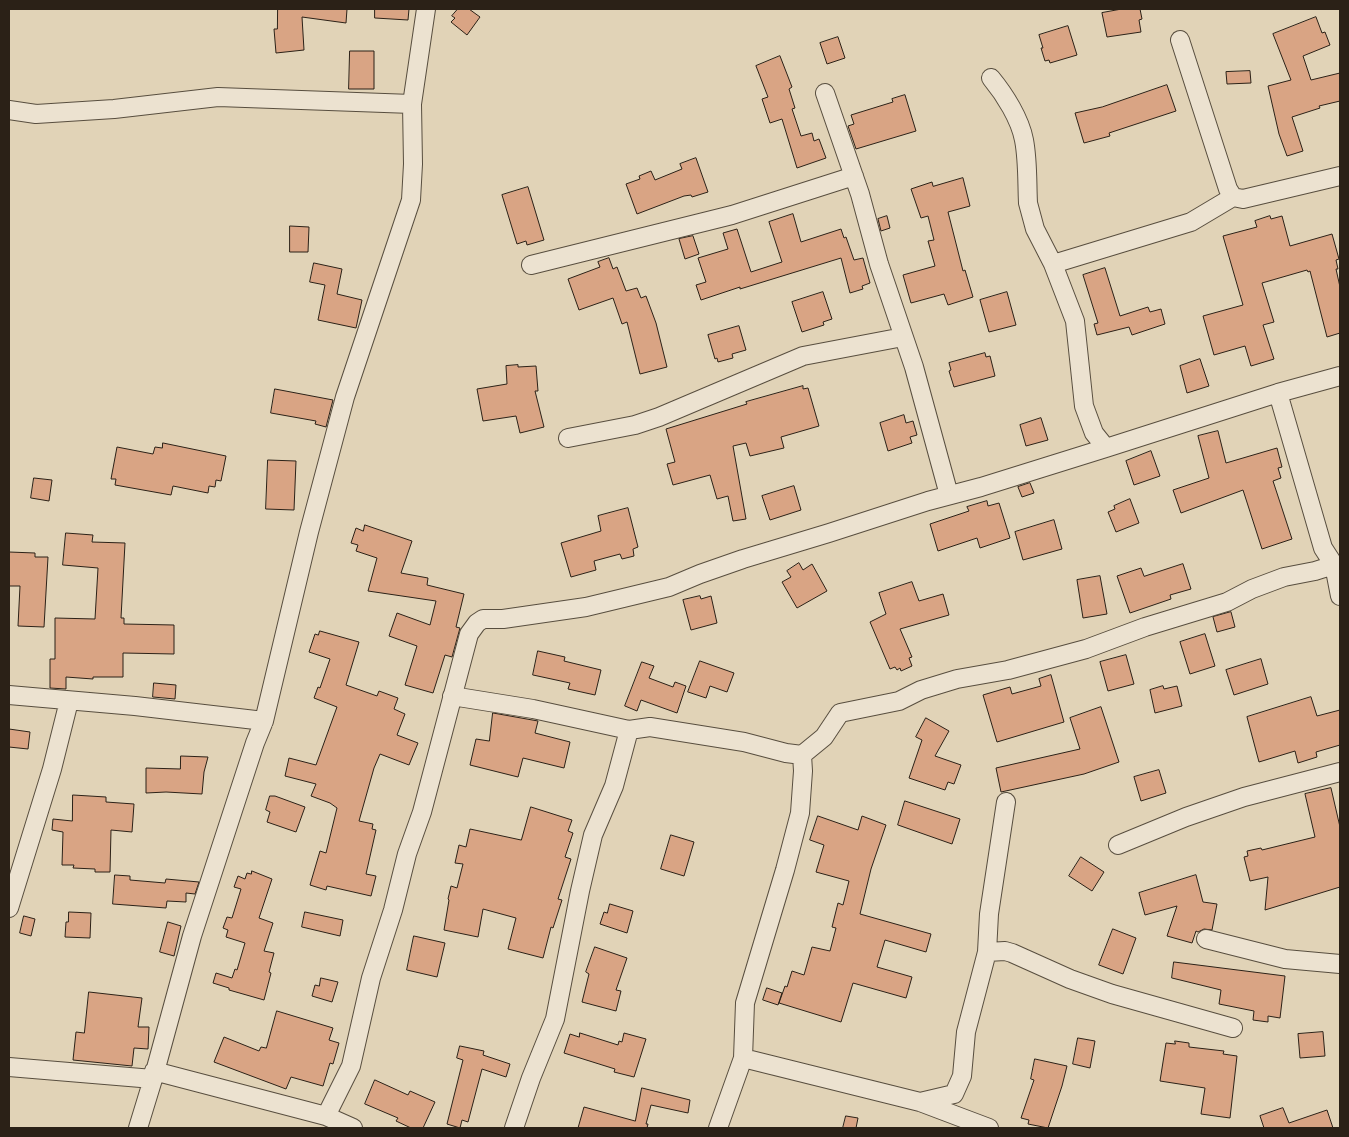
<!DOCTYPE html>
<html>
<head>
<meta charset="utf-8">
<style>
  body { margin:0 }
  #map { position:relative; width:1349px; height:1137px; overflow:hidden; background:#e1d3b7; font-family:"IM FELL DW Pica",serif }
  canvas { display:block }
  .frame { position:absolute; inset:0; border:10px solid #2b2117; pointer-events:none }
</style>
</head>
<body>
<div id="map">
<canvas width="1349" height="1137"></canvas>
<div class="frame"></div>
</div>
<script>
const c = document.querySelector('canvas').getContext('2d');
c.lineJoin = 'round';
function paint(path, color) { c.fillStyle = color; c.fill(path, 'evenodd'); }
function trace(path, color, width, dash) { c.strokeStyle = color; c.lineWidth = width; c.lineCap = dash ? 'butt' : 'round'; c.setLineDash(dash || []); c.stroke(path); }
const building = new Path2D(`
  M278,9H347L346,23L302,17L304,50L276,53L274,29H277Z
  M375,9H409L408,20L375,18Z
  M458,9H469L480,17L467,35L451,22L455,18L452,16Z
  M1122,9H1140L1142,19L1139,20L1141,32L1107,37L1102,13Z
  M1316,17L1322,33L1325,32L1330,45L1303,56L1311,80L1340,73V101L1319,106L1320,108L1292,117L1303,151L1287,156L1279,134L1268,86L1291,80L1273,34Z
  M1068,26L1077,55L1050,63L1049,60L1045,61L1041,48H1043L1039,35Z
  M838,37L845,58L827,64L820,43Z
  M350,51H374V89H349Z
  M780,56L792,87L789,89L795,108L792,109L801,136L812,133L814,141L819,139L826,158L797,168L782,119L770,123L762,99L768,97L756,66Z
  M1250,71L1251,83L1227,84L1226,72Z
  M1167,85L1176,111L1109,133L1110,136L1084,143L1075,113L1102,107Z
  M905,95L916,131L856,149L848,126L854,124L851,115L893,102L892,99Z
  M696,158L708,192L692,197L691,195L684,196L637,214L626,184L640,179L639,176L651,171L655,180L682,169L680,164Z
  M963,178L970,206L948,212L963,271L965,270L973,297L948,305L944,294L911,303L903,275L935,266L928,241L934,240L928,216L921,218L911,189L932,182L933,186Z
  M528,187L544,240L527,245L526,241L517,244L502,195Z
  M793,214L801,242L841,229L844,238L846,237L854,260L863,258L870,283L862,286L863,289L850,293L841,258L740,289V287L701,300L696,285L706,282L698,258L728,249L723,233L737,229L751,272L782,262L769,222Z
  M887,216L890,228L881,231L878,219Z
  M1270,216L1271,219L1282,216L1290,246L1332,234L1339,259L1336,260L1338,269H1336L1340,287V333L1327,337L1310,271L1308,272L1307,270L1262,283L1274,322L1263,325L1274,359L1251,366L1245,346L1214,355L1203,316L1243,305L1223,236L1257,227L1255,221Z
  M290,226L309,227L308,252H290Z
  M693,236L699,254L685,259L679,239Z
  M609,258L613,269L617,267L626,291L637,288L641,298L646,296L656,323L667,367L640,374L627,322L622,324L613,298L579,310L568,279L600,267L598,262Z
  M314,263L342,269L337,294L362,300L356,328L318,320L325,285L310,282Z
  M1105,268L1120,316L1148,307L1150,312L1161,309L1165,324L1132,335L1129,327L1097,335L1094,324L1098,323L1083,275Z
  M823,292L832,319L823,322L824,325L802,332L792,302Z
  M1007,292L1016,325L989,332L980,300Z
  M739,326L746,350L732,354L733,358L718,362L717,358L715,359L708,335Z
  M985,353L986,357L990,356L995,376L954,387L949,371L951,370L949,363Z
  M1200,359L1209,386L1187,393L1180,366Z
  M518,365V367L536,366L538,391H535L544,427L520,433L516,416L483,421L477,389L507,384L506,366Z
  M803,386V389L808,388L819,426L781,437L784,448L750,456L746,443L733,446L746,519L733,521L728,496L717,499L710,475L673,485L667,464L675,462L666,429L747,404L746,402Z
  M275,389L333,400L326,427L315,424L316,421L271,413Z
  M904,415L906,423L913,421L917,435L910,437L912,443L888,451L880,423Z
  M1041,418L1048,440L1026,446L1020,425Z
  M1218,431L1226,463L1277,448L1282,467L1278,468L1281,478L1273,481L1292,539L1262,549L1243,490L1181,513L1173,490L1209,478L1198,436Z
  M163,443L226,456L221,481L216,480L215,487L209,486L208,493L173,486L171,495L115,485L116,479H111L117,447L153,454L155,447L162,448Z
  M1151,451L1160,476L1134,485L1126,461Z
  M268,460L296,461L294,510L266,509Z
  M34,478L52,480L49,501L31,498Z
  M1030,483L1034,493L1022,497L1018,487Z
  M794,486L801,510L770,520L762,496Z
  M1130,499L1139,523L1116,532L1108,512L1115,509L1114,506Z
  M987,501L988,506L999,503L1010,538L980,548L977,538L938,551L930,524L969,511L967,507Z
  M628,508L638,547L633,549L634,556L622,559L620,554L594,561L596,570L571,577L561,543L601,531L598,516Z
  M1054,520L1062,549L1023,560L1015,532Z
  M365,525L412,541L401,573L428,578L427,585L464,594L456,627L460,628L452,657L445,655L433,693L405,685L417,646L389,636L397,613L430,625L436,601L368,591L377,558L356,551L358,545L351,543L356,528L363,531Z
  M66,533L93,535L92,542L125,543L121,618H124V624L174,625V654L123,653V677H93V679L66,677V689L50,688V659H55V618L95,619L98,568L63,565Z
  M9,552L35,553V557H48L44,627L18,626L20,586H9Z
  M799,563L803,570L812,564L827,591L797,608L782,582L791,577L787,571Z
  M1183,564L1191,589L1170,595L1171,599L1130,613L1117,576L1141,568L1144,576Z
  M1100,576L1107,614L1083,618L1077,580Z
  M912,582L919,601L943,594L949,615L900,629L912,657L909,658L912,666L901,671L900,668L897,670L895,667L890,669L870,622L886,614L879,593Z
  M700,596L701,599L711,596L717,623L691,630L683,600Z
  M1231,612L1235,627L1217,632L1213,617Z
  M320,631L359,642L346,685L377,696L379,691L398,698L394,709L405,714L397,735L418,743L409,765L380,754L374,768L359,821L373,824L372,829L376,830L366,874L376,876L371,896L327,886L326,890L310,885L320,851L326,853L337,808L330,803L311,796L316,784L285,776L289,758L316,765L337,707L314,698L318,687L320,688L330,659L309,652L315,634L318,635Z
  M1205,634L1215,666L1190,674L1180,642Z
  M538,651L565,657L564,661L601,670L595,695L568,689L570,683L533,675Z
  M1126,655L1134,684L1108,691L1100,662Z
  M1261,659L1268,684L1234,695L1226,670Z
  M700,661L734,673L727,692L710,686L706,698L688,692Z
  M642,662L654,666L649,678L673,687L675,682L686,686L677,713L641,700L637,711L625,706Z
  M1051,675L1064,722L997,742L983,695L1010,687L1012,694L1041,686L1039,679Z
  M154,683L176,685L175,699L153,697Z
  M1163,686L1164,689L1177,686L1182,706L1155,713L1150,690Z
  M1311,697L1317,716L1340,710V745L1316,752L1317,757L1298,763L1295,751L1259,762L1247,717Z
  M1101,707L1119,762L1084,774L1001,792L996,768L1080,749L1070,718Z
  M493,713L538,721L535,733L570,742L564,768L523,758L518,777L470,765L476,739L489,741Z
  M926,718L949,731L935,756L961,765L954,784L948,782L945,790L909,778L922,740L916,737Z
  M9,729L30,732L28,749L9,747Z
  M181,756L208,757L204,772L202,794L166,792L146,793V768L180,769Z
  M1159,770L1166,793L1141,801L1134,777Z
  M1331,788L1340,827V887L1265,910L1268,877L1250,881L1244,857L1248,856L1247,851L1261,848L1262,850L1315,837L1305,794Z
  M73,795L106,797V802L134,804L132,832L111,830L110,872H95V869L73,868L74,865H62L63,832L52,830L53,819L72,821Z
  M270,796H275L305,807L296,832L267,822L270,812L266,810Z
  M905,801L960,819L952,844L898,825Z
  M531,807L572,820L568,831L573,833L565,857L571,859L558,899L562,900L553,928L551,927L543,958L508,949L516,918L483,909L478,937L444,930L449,900L448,899L451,886L457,888L463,864L455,863L459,845L466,847L470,829L521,840Z
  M818,816L858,830L862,816L886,825L871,869L860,914L931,934L926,952L885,940L877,967L912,977L906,998L853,983L841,1022L779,1003L785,986L787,987L792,971L804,975L812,947L830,951L836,928L832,927L838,903L843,905L849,881L816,872L824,845L810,840Z
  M671,835L694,842L684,876L661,869Z
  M1081,857L1104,872L1092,891L1069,876Z
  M252,871L272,879L259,918L273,923L264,951L274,953L269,972L271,973L264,1000L229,990V988L213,983L216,973L232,978L235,969L237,970L245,943L226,937L228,930L223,928L227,917L232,918L241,889L234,887L238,876L245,879L247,873L251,874Z
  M115,875L130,876V880L165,883L166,879L199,882L195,894L186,893V902L167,901L166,908L113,904Z
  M1196,875L1203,902L1217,904L1212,930L1204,929L1198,932L1196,931L1192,943L1167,936L1177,906L1145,915L1139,893Z
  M610,904L633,911L627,933L600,924L604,912L607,913Z
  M69,912L91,913L90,938L65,937L66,922H68Z
  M305,912L343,920L340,936L302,927Z
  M24,916L35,919L31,936L20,933Z
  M168,922L181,926L174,956L160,952Z
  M1113,929L1136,938L1123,974L1099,965Z
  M414,936L445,943L437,977L407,970Z
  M595,947L627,958L616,990L621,991L616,1011L582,1002L589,974L586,972Z
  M1174,962L1285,976L1280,1018L1268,1016V1022L1253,1020L1254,1011L1219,1004L1221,990L1172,978Z
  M321,978L338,982L332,1002L312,996L315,985L319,986Z
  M767,988L782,993L778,1005L763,1000Z
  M89,992L142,998L138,1027H149L148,1049L134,1048L132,1066L73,1060L76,1032L84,1033Z
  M277,1011L333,1028L329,1040L339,1043L333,1064L330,1063L323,1086L291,1077L286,1089L214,1062L224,1037L259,1051L261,1047L266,1048Z
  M1323,1032L1325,1056L1300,1058L1298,1034Z
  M580,1033L618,1045L619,1041L622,1042L624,1033L646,1039L634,1077L614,1072L615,1069L564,1053L570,1034L579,1037Z
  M1078,1038L1095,1041L1090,1068L1073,1064Z
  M1175,1041L1189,1043V1047L1224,1051L1223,1054L1237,1056L1230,1118L1201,1114L1205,1088L1160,1081L1166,1043L1175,1044Z
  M460,1046L484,1051L483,1055L510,1064L506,1077L482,1069L468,1122L462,1120L460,1128L447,1124L463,1060L457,1058Z
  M1035,1059L1067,1066L1062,1086L1048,1128L1028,1124L1029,1120L1021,1118L1034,1080L1031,1079Z
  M375,1080L408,1095L410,1091L435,1102L423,1128H411L396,1121L398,1118L365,1104Z
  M642,1088L690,1100L688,1113L651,1105L646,1124H648L647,1128H578L584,1107L635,1121Z
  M1283,1108L1289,1123L1327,1110L1333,1128H1264L1260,1116Z
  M846,1116L858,1118L856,1128H843Z`);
const minor = new Path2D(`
  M1180,40L1228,189L1233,197L1243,199L1340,176
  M991,78C1005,95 1020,119 1024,140C1028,161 1027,183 1028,203L1035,229L1053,264L1075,321L1084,406L1094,433L1106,448
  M825,93L860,194L879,264L914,367L949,495
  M9,110L36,114L114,109L218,97L412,104
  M1053,264L1191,222L1233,197
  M531,265L732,215L854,176
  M1278,393L1323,548L1334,565L1340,596
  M568,438L635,425L659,417L803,356L903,337
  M9,695L135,706L264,721
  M452,696L533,709L629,730L650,727L744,742L786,753L802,755L824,737L840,713L899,701L921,690L957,679L1008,670L1086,649L1145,627L1227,602L1252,589L1284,577L1315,571L1334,565
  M1118,845L1186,817L1244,797L1340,772
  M9,908L52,769L69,701
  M1206,939L1285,959L1340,964
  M987,952L1005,951L1012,953L1070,979L1112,994L1233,1028
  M743,1058L920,1102L989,1128
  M9,1067L153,1079
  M154,1071L326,1116L353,1128
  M920,1102L954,1094L962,1076L966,1032L987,952L989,914L1006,802
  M326,1116L351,1066L371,978L393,910L407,854L422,812L469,634L477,623L483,619H503L586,607L669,587L700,574L743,559L829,533L928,501L981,487L1106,448L1278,393L1340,376
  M138,1128L153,1079L192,936L255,743L264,721L309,532L345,397L411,200L413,164L412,104L426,9
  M514,1128L531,1078L555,1019L580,891L593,835L614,786L629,730
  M718,1128L743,1058L745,1003L785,870L800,813L803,771L802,755`);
paint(building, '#d9a484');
trace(building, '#2b2117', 1);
trace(minor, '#584e3f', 20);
trace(minor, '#ece2d0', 18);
</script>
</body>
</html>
